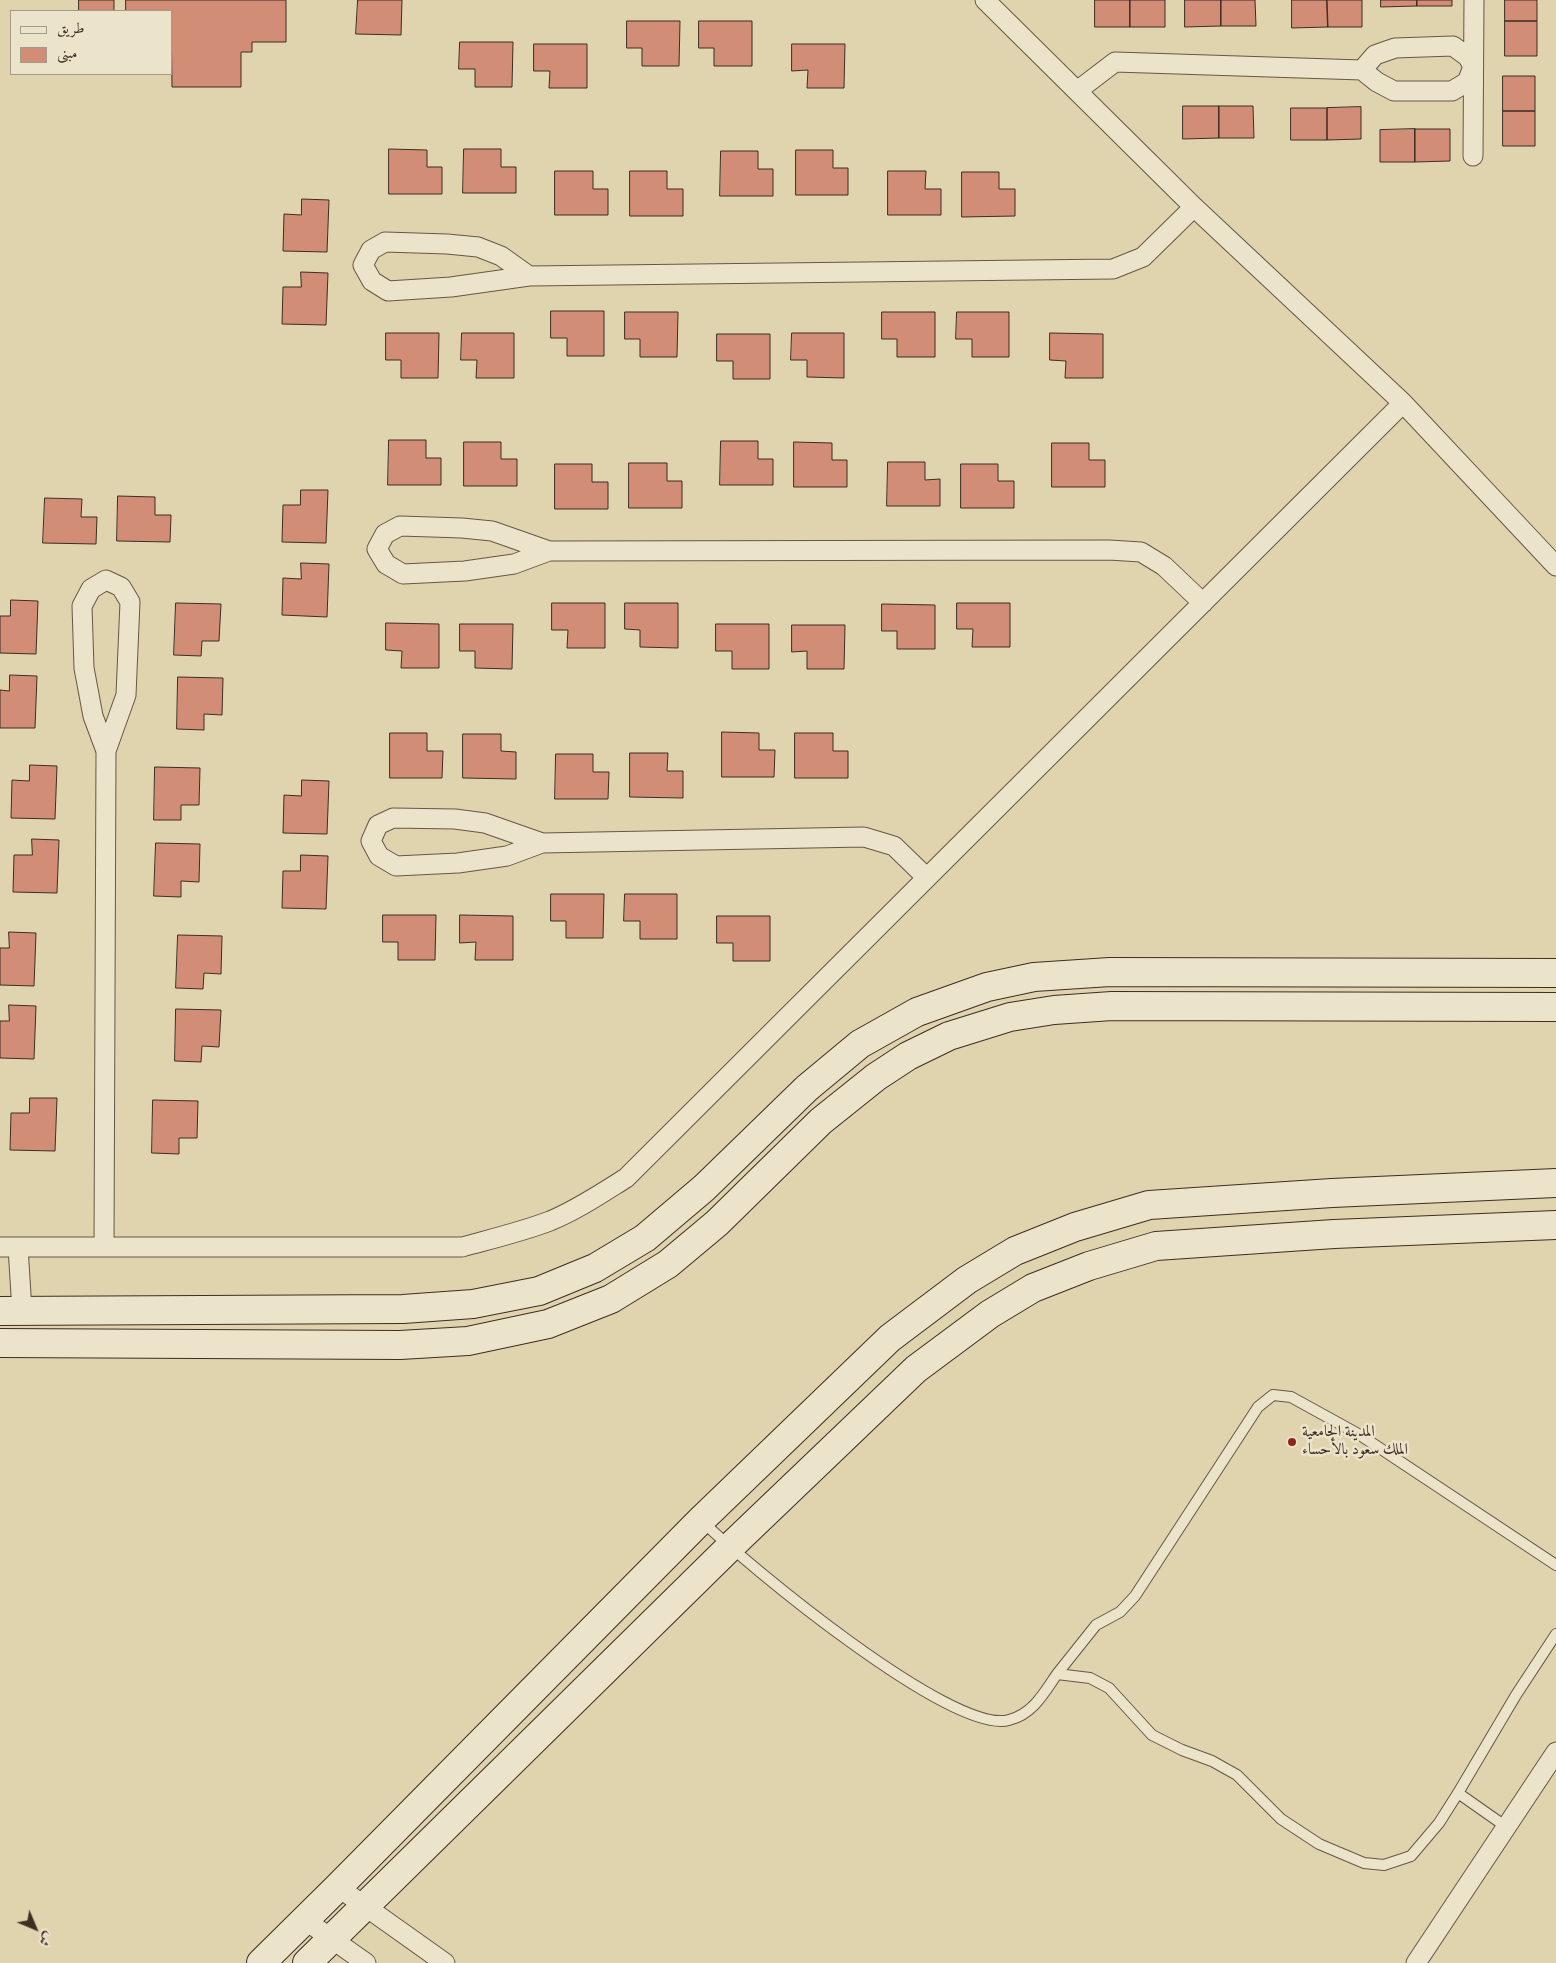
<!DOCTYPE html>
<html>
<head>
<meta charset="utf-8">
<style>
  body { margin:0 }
  #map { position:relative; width:1556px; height:1963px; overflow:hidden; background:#e0d4ae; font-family:"IM FELL Double Pica",Amiri,serif }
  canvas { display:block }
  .legend { position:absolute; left:10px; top:10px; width:162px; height:65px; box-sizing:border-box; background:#ebe3ca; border:1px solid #a59a87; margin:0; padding:6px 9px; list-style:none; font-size:15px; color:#3d2d23 }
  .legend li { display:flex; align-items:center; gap:10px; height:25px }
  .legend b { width:25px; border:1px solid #a59a87 }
  .north { position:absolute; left:10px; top:1903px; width:50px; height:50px; -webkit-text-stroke:4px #ebe3ca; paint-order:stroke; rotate:135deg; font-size:14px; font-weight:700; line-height:20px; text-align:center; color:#3d2d23 }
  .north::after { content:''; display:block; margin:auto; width:18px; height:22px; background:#3d2d23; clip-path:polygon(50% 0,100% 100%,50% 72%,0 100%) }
</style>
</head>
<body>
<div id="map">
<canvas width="1556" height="1963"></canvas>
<ul class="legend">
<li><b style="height:6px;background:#ebe3ca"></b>طريق</li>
<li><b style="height:14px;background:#d28d76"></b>مبنى</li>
</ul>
<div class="north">ش</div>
</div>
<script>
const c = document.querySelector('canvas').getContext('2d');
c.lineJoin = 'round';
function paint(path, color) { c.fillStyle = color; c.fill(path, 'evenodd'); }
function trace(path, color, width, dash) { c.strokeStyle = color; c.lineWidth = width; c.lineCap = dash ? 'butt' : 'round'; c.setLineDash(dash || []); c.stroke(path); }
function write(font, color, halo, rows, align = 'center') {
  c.font = font + ' "IM FELL Double Pica",Amiri,serif'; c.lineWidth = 5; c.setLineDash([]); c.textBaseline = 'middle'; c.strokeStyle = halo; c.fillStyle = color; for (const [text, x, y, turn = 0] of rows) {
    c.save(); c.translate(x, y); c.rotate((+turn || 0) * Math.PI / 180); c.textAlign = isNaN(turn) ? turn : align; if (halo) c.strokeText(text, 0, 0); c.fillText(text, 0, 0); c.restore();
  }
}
const building = new Path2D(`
  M79,0H114V11H79Z
  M126,0H286V42H252V52H241V87H172L171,11H126Z
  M358,0H402L401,35L356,34Z
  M1095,0H1130V27H1095Z
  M1130,0H1165V27H1130Z
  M1185,0H1221V26L1185,27Z
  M1221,0H1255L1256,26H1221Z
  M1292,0H1327L1328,27L1292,28Z
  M1327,0H1362V27H1328Z
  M1381,0H1417V6L1381,7Z
  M1417,0H1452V6H1417Z
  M1505,0H1537V21H1505Z
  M627,21H680L679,66H642V48H627Z
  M699,21H752V66H714V48H699Z
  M1505,21H1537V56H1505Z
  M460,42H513L512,87H475V69H459Z
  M534,44H587V88H549L550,71H534Z
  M792,44H845L844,88H807L808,70L792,71Z
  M1503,76H1535V111H1503Z
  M1183,106H1219V138L1183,139Z
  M1219,106H1253L1254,138H1219Z
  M1361,107V139L1327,140V108Z
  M1291,108H1327V140H1291Z
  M1503,111H1535V146H1503Z
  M1415,129H1450V161L1415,162Z
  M1415,129V162H1380V130Z
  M389,149L427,150V167H442V194H389Z
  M464,149H501V167H516V193H463Z
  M796,150H833V168H848V195H796Z
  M721,151H758V169H773V196H720Z
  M555,171H593V189H608V215H555Z
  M630,171H667V189H683V216H630Z
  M888,171H926L925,189H941V215H888Z
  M962,172H999V189H1015V216L962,217Z
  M302,199L329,200L327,252L283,251L284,214L301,215Z
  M301,272L328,273L326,325L282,324L283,287H301Z
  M551,311H604V356H567V338H551Z
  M625,312H678L677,357H640V339H625Z
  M882,312H935V357H897V339H882Z
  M957,312H1009V357H972V339H956Z
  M386,333H439L438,378H401V360H386Z
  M462,333H514V378H476L477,360H461Z
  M792,333H844V378L807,377V360H791Z
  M1050,333L1103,334V378H1065L1066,361L1050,360Z
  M717,334H770V379H733V361H717Z
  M389,440H426V458H441V485H388Z
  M721,441H758V459H773V485H720Z
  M464,442H501V459H517V486H464Z
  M794,442L832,443V460H847V487H794Z
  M1052,443H1089V460H1105V487H1052Z
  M888,462H925V480L940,479V506H887Z
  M629,463H667V481H682V508H629Z
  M555,464H592V482H608V509H555Z
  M961,464H998V481H1014V508H961Z
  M301,490H328L326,543L282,542L283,505H300Z
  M118,496L155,497V515H171L170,542L117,541Z
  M45,498L82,499L81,517H97L96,544L43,543Z
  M301,563L329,564L327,617L282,615L283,578L301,579Z
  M11,600L38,601L36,654L0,653V616H10Z
  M176,603L221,604L219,641H202L201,656L174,655Z
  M552,603H605V648H567L568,630H552Z
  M625,603H678V648L640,647V630L625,629Z
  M957,603H1010V647H972L973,629H957Z
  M882,604L935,605V649H897V631H882Z
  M386,623L439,624V668H401L402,651L386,650Z
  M460,624H513L512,669L475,668V651H460Z
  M716,624H769V669H732V651H716Z
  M792,625H845L844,669H807V651L792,652Z
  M10,675L37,676L35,728H0V690L9,691Z
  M178,677L223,678L222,715L204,714V730L177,729Z
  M722,732L759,733V750H775L774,777H722Z
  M390,733H427V751H443L442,778H390Z
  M795,733H833V751H848V778H795Z
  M463,734H501V751L516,752V779L463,778Z
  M630,753H668L667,771H683V798L630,797Z
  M556,754H593V772H609L608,799H555Z
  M30,765L57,766L55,819L11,818L12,780L29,781Z
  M155,767L200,768L199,805H181V820H154Z
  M302,780L329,781L327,834L283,833L284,795L301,796Z
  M32,839L59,840L57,893L13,892L14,855H32Z
  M156,843L200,844L199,882L181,881V897L154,896Z
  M301,855L328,856L326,909L282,908L283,871H300Z
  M551,894H604L603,938H566V921H551Z
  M625,894H677V939H640V921H624Z
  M383,915H436L435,960H398V942H383Z
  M460,915L513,916V960H475L476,942L460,943Z
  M717,916H770V961H733V943H717Z
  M9,932L36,933L34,986L0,985V948H9Z
  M178,935L222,936L221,974L204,973L203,989L176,988Z
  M9,1005L36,1006L34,1059L0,1058V1021H9Z
  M176,1009L221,1010L219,1047L202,1046L201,1062L175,1061Z
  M30,1098H57L55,1151L10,1150L11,1113H29Z
  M153,1100L198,1101L197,1138H179V1154L152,1153Z`);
const service = new Path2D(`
  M702,1521C745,1563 953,1736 1009,1720C1033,1714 1044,1693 1057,1674L1090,1678L1109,1688L1152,1735L1182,1750L1212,1761L1237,1775L1281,1819L1319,1844L1364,1863L1384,1865L1411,1856L1439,1823L1458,1793L1505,1826
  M1057,1674L1096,1625L1120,1612L1135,1596L1258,1407L1273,1395L1291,1397L1360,1435L1556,1565
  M1458,1793L1516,1695L1556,1634`);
const minor = new Path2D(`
  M985,0L1194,207L1403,403L1556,566
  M1077,91L1115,62L1362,70L1377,82L1394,91H1452L1467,82L1473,67L1468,57L1453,46L1395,48L1375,55L1362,70
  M1473,156L1474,0
  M529,276L501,256L478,247L447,244L385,242L371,250L363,265L372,281L388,291L451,287L529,276L1113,269L1143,257L1194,207
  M549,551L514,564L465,571L403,574L386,564L377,549L385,534L400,526L462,528L492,531L549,551L1109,550L1141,552L1164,566L1203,603
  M542,843L485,823L455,819L393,818L378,825L371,841L379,856L396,866L458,863L507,856L542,843L864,837L894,846L927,878
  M0,1247H462C491,1239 521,1232 550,1221C577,1210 602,1193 626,1178L1403,403
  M18,1247L22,1311
  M104,1247L106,751L126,695L130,602L121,587L106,580L91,589L82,606L84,668L93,716L106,751
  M338,1887L445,1963
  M305,1920L366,1963
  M1416,1963L1556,1752`);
const secondary = new Path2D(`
  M0,1311L403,1309L473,1304L539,1291L595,1268L645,1238L704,1188L807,1088L860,1044L917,1012L987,987L1034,977L1110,972L1556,973
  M0,1343L400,1345L468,1341L548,1324L611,1299L668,1264L717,1223L821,1121L876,1077L908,1056L949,1036L1010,1017L1054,1010L1112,1006L1556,1007
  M261,1963L338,1887L701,1520L890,1338L967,1280L1015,1251L1075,1227L1149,1205L1332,1193L1556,1183
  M307,1963L730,1547L916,1369L990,1314L1033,1288L1089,1266L1156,1246L1334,1234L1556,1225`);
const markers = [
  [1292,1442,5,"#8f2418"]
];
const poiNames = [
  ["المدينة الجامعية",1302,1433],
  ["الملك سعود بالأحساء",1302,1451]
];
paint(building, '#d28d76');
trace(building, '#3d2d23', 1);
trace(service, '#665746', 12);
trace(minor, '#665746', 21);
trace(secondary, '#3d2d23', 30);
trace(service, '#ebe3ca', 10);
trace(minor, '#ebe3ca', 19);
trace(secondary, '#ebe3ca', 28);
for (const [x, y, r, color] of markers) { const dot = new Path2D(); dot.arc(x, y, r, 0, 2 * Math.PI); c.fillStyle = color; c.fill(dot); trace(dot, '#ebe3ca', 2); }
write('16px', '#3d2d23', '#ebe3ca', poiNames, 'left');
</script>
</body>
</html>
